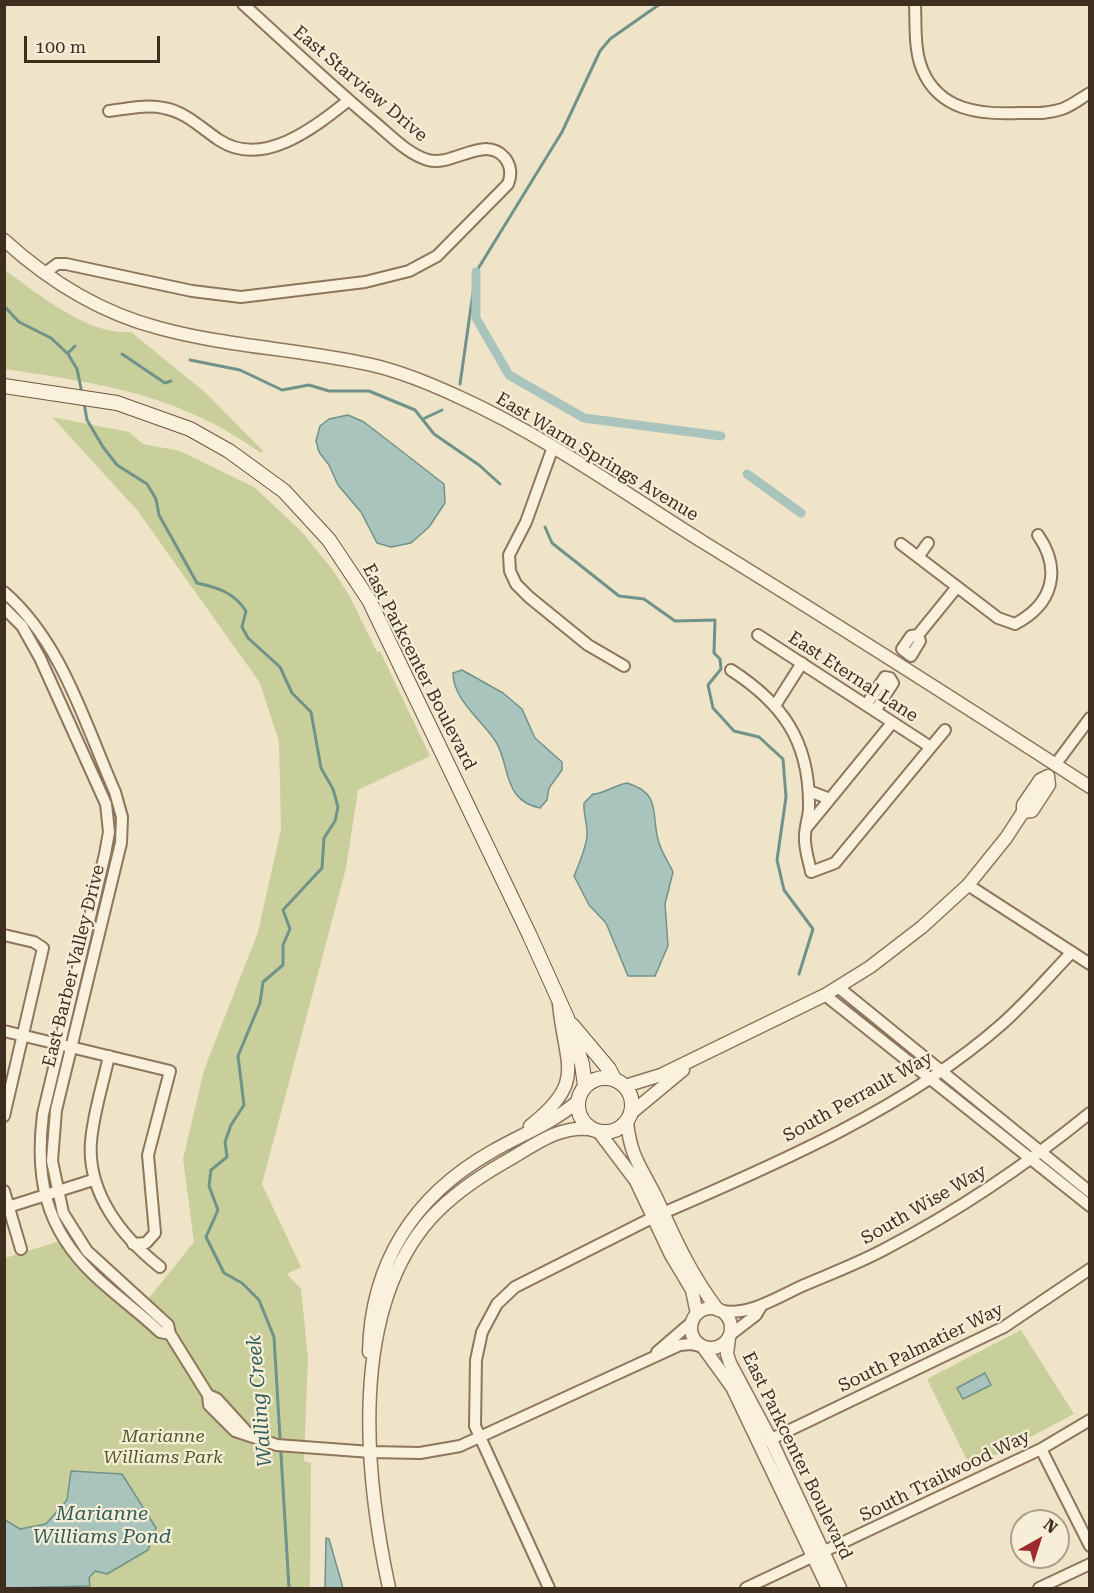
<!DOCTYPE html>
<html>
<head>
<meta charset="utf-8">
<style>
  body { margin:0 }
  #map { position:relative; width:1094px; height:1593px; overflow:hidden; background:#f0e4c8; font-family:"Roboto Serif",serif }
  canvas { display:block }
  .frame { position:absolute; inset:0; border:6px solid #3d2e20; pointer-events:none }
  .north { position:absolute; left:1010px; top:1509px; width:60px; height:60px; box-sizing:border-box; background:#f7eed8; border:2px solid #ada18e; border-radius:50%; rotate:39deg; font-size:16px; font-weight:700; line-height:24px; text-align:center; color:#3d2e20 }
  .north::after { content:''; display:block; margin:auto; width:21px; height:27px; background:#9e2a2b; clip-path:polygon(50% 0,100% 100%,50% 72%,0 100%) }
  .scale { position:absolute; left:24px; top:36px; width:136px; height:27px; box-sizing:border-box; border:3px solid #3d2e20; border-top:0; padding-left:8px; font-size:18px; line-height:21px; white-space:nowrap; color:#3d2e20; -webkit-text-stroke:4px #f7eed8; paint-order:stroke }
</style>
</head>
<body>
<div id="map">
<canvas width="1094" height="1593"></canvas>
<div class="frame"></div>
<div class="north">N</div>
<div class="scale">100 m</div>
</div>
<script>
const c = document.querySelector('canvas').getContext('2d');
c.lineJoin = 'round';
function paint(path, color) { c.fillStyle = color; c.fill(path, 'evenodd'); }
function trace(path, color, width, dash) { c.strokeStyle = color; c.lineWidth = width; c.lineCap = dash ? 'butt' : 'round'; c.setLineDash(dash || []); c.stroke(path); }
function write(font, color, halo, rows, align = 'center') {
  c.font = font + ' "Roboto Serif",serif'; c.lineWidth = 4.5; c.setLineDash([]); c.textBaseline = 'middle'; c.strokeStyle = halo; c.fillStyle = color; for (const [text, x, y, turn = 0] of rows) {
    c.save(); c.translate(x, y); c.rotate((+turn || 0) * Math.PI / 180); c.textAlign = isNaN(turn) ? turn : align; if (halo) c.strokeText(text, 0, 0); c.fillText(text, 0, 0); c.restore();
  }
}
const green = new Path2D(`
  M5,270C38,294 89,336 131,332L206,393L263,451L261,453C178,394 103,384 5,369Z
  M52,417L129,432L143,444L180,451L254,487L302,532L332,569L349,595L377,652L380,651L430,756L358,790L346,868L262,1184L301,1267L287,1274L301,1289L308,1358L304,1461L311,1463L310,1588H5V1258L69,1238L96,1272L141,1308L194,1242L183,1159L204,1070L258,932L281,829L279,742L260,683L137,510Z
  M1021,1330L1074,1414L971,1468L927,1379Z`);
const water = new Path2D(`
  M348,415L364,422L444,484L445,503L429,527L411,543L391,547L377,543L361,512L338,485L329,465L319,452L316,441L320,426L329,419Z
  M462,670L503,693L522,709L535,738L562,762V770L549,788L547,800L540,808C530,806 522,802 516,794C505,780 506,758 496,742C482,720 453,700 453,673Z
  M627,783C663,794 650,814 659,843C662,853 669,863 673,872L665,904L668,946L655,976H628L606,923L589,905L574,876C579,864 586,848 587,836C588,825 583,814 584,803L593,794C601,795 615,785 627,783Z
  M985,1373L991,1385L963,1399L957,1388Z
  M71,1471L122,1474L156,1528L148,1550L107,1574L95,1571L89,1578L90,1586L5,1588V1520L20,1529L46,1524L67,1500Z
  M326,1538L329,1539L343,1588H325Z`);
const stream = new Path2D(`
  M4,306L19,322L51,338L68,354L77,369L82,393
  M68,353L75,346
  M122,354L165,383L171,381
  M190,360L240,370L282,390L309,385L329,391H369L415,410L434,434L479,465L500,484
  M460,384L476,272L562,132L600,51L610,39L660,4
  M84,403L87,420L103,447L117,465L147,484L156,499L159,515L197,583C219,588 233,592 246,611L242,627L248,638L280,667L292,693L311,712L321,768L333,789L338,807L335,821L324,838L322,868L283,910L290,929L283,945V965L263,982L260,1003L238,1056L244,1105L231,1125L225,1142L227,1157L211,1170L209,1186L218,1210L206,1237L224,1273L242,1283L259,1300L274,1337L289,1588
  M423,419L442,410
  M545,527L552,543L619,596L644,599L675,621L715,620L714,653L720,659L721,669L708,685L713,708L734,731L759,737L783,759L786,797L777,860L784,890L813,929L799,974`);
const canal = new Path2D(`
  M476,272V318L509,375L584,418L721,436
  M747,474L801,513`);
const minor = new Path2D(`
  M915,4C916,26 914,49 922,69C939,111 981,115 1020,113C1034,113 1048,114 1062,109C1071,106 1081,98 1090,93
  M109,111C127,109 146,104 164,108C186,112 201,128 219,140C263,169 315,127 349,100
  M45,273L57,264H66L192,291L241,297L365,282L409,271L437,256L508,184C512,174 511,166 505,158C484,134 453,167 428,160C407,154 389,134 372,120C328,83 286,43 243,4
  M553,447L526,522L509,555L510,571L516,584L529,597L588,645L624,666
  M901,544L998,618L1015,624C1053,604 1062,570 1038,535
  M918,557L928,543
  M4,592C62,642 85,724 115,792L122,817L121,843L56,1110L52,1161L63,1213L87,1251L168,1325L170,1334L208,1395L217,1399L248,1433
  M4,608L22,626L40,658L106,804L109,832L105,854L43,1114C35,1178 45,1228 94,1275C115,1295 139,1312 160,1332L170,1334
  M758,635L929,746
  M918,635L957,587
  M918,635L920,641L911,656L902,649L911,636Z
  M731,670C782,703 809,740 809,804C810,814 805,825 805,836C804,848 809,861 811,872L835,863L945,730
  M776,704L802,663
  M866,705L885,677L890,678L893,683L875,711
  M1055,765L1090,718
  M830,799L892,723
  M807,827L830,799L809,791
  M968,885L1090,964
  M4,935L34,942L43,948L4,1116
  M838,987L1090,1192
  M825,995L1090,1206
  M4,1031L170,1071L148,1155L155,1233L146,1243L133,1244
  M109,1056C103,1084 93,1114 91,1142C87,1193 122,1237 160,1267
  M4,1191L21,1249
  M8,1207L93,1180
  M663,1213C777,1164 908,1107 1002,1024C1027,1002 1049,976 1072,952
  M722,1311C749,1316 778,1297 802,1286C830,1274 859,1263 885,1249C958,1211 1026,1165 1090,1113
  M730,1335L756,1315L762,1305
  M657,1352L693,1321
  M208,1395L209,1405L235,1431L277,1445L371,1452L420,1453L460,1446L680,1345L691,1344L703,1347
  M765,1442L1004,1327L1090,1269
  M1041,1449L1090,1546
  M549,1588L475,1426L476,1360L482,1332L497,1304L515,1287L652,1218
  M746,1588L1041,1449L1090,1420
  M1039,1588L1090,1564`);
const tertiary = new Path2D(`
  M4,240C48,280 101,313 159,328C228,347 301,349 372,365C402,372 431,384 459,397C545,436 623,492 703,542C833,622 962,704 1090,787
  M625,1086L661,1075L825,995L870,967L922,927L968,885L1006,838L1023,812V805L1040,780L1048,776L1049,785L1032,811L1023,812
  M630,1114L683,1070
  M627,1121C630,1156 641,1167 656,1197C674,1237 691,1275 718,1310
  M530,1126C587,1081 565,1066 559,1004
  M599,1132L636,1181L671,1255L692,1290L697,1314
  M691 1328a20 20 0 1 1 40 0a20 20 0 1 1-40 0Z
  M729,1338L727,1354L730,1363L771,1440L840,1588
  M703,1347L732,1387L828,1588
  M369,1352C371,1263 414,1196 491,1152C520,1135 551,1124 577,1102
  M389,1588C365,1476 348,1311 431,1218C452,1195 477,1178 503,1163C532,1147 560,1123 594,1130`);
const secondary = new Path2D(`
  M4,386L117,403L190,429L229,451L284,491L329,540L369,600L530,936L567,1018L582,1064L585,1086
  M572,1025L609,1069L614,1079
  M578 1105a27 27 0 1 1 54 0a27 27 0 1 1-54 0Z`);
const streetNames = [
  ["East Starview Drive",360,84,40],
  ["East Warm Springs Avenue",597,457,31],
  ["East Parkcenter Boulevard",419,667,63],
  ["East Eternal Lane",853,677,33],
  ["East Barber Valley Drive",74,966,-76],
  ["South Perrault Way",858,1097,-29],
  ["South Wise Way",924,1205,-30],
  ["South Palmatier Way",921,1348,-26],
  ["East Parkcenter Boulevard",797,1456,64],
  ["South Trailwood Way",945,1476,-26]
];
const parkNames = [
  ["Marianne",163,1437],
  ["Williams Park",163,1458]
];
const waterNames = [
  ["Walling Creek",260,1401,-95],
  ["Marianne",102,1514],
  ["Williams Pond",102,1537]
];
paint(green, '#c9cf9b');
paint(water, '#a9c4bc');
trace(water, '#6f938a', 1.5);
trace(stream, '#6f938a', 3);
trace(canal, '#a9c4bc', 9);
trace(minor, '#8d765c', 14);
trace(tertiary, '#8d765c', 15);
trace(secondary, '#6f573f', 16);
trace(minor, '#faf1dc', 10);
trace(tertiary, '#faf1dc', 12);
trace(secondary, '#faf1dc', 14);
write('18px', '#3d2e20', '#f7eed8', streetNames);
write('italic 18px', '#4d5a26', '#f7eed8', parkNames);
write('italic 20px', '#2f5d5a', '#f7eed8', waterNames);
</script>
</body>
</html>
